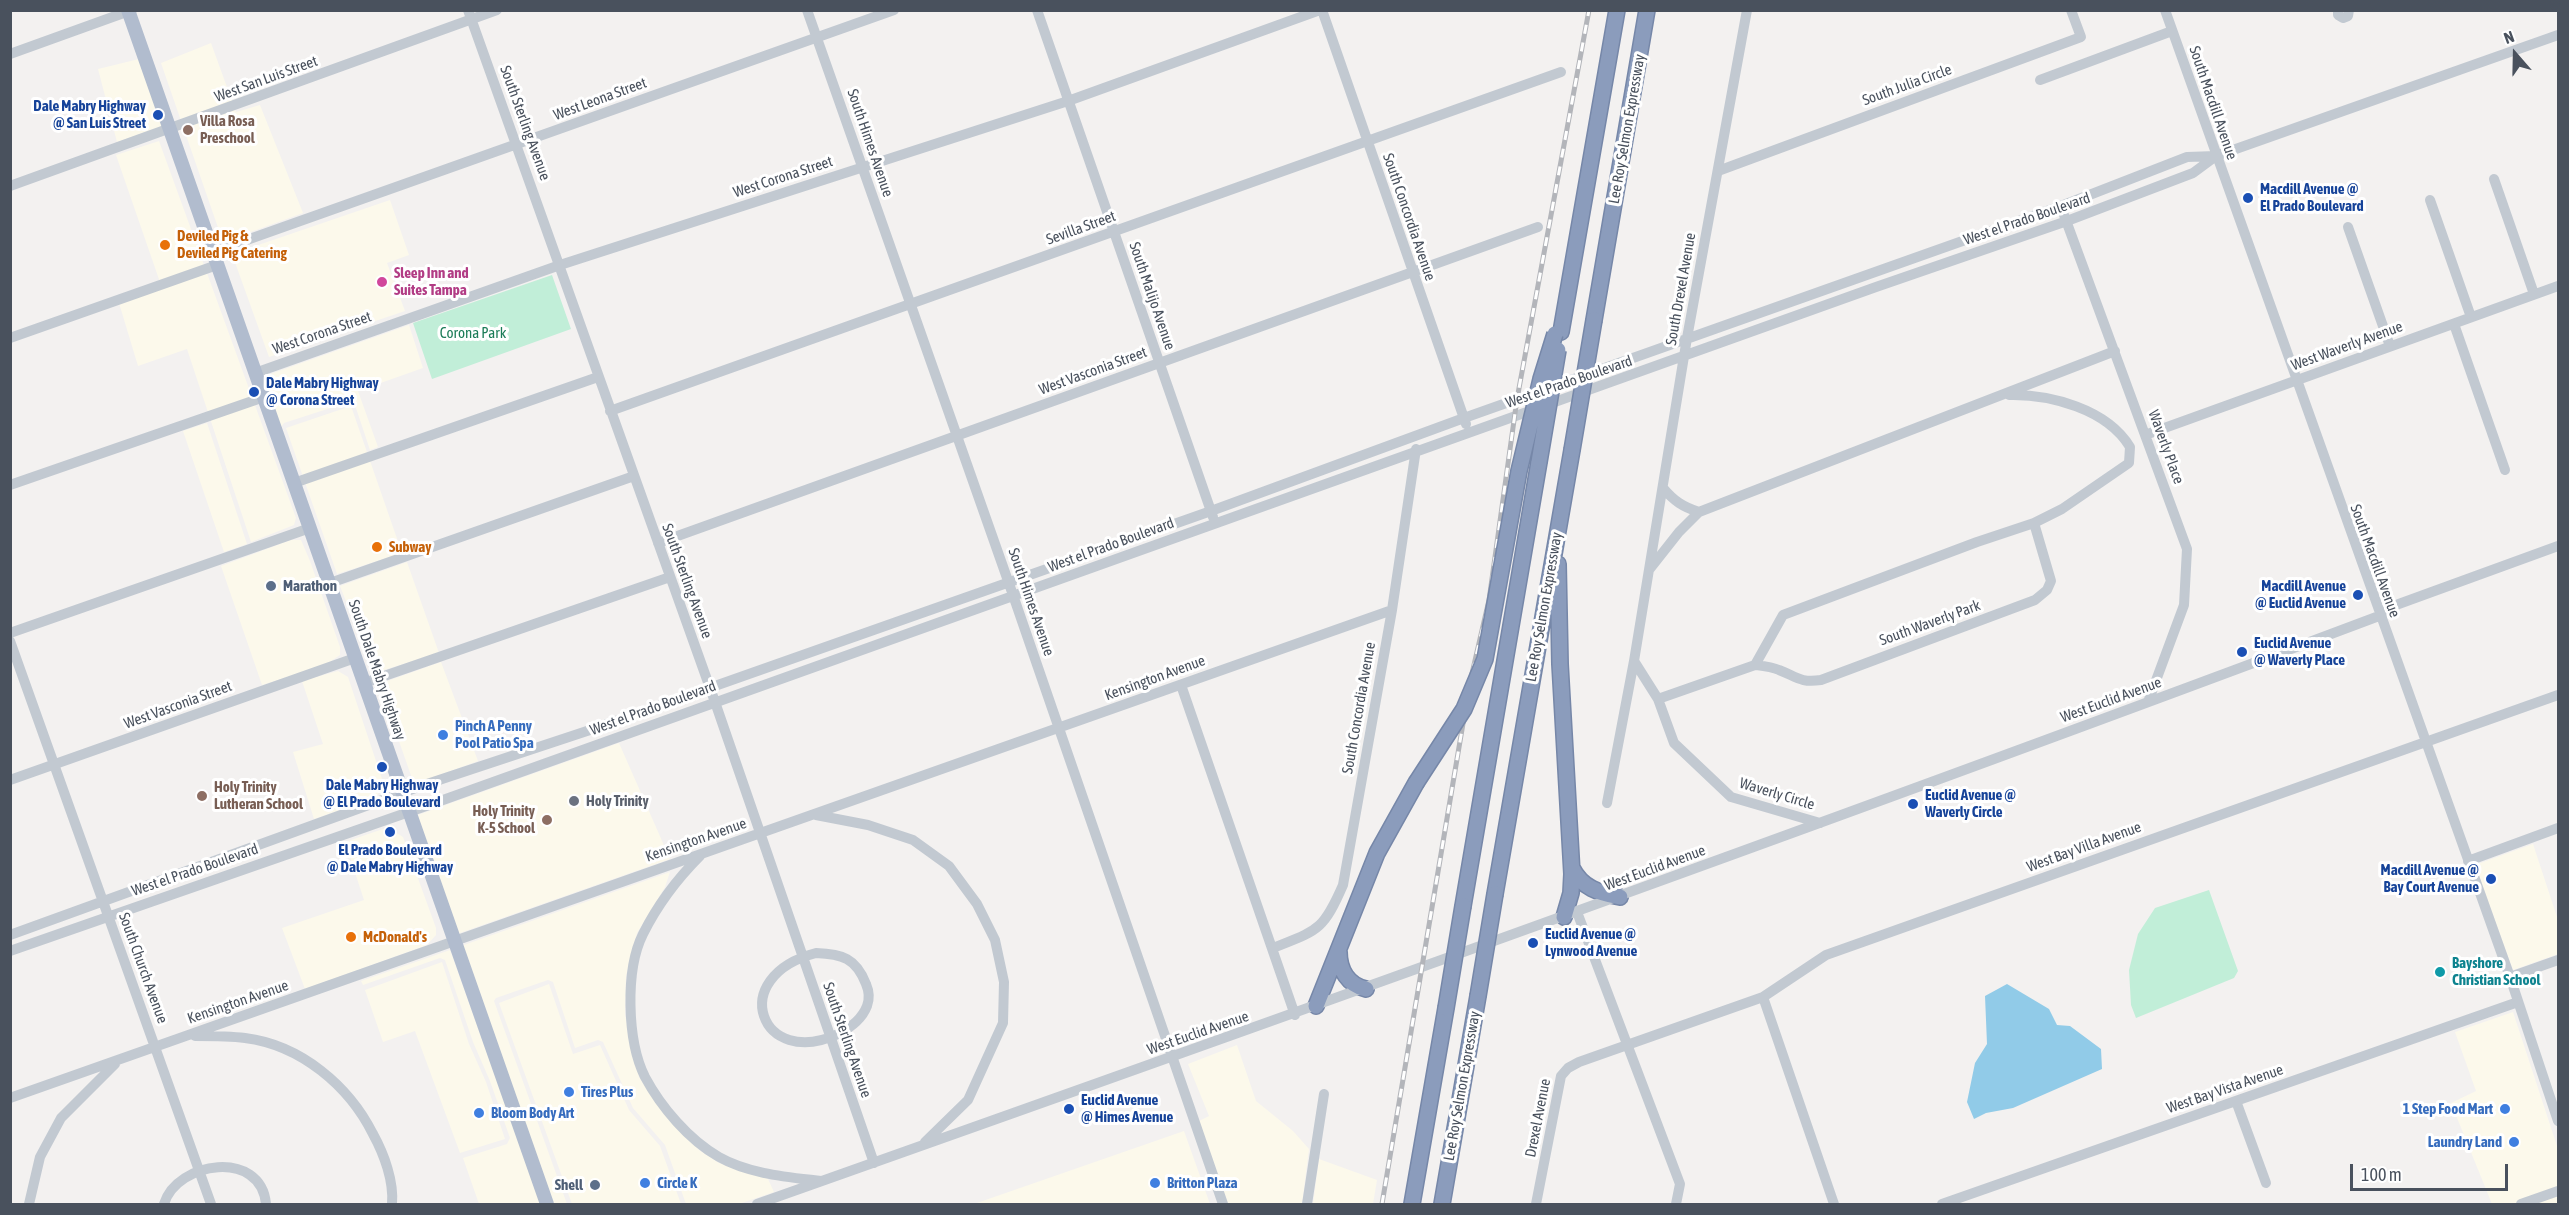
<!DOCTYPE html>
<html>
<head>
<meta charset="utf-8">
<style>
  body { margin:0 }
  #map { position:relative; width:2569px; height:1215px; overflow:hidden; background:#f3f1f0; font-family:"Asap Condensed",sans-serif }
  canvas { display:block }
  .frame { position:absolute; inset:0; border:12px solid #49515d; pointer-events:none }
  .north { position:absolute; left:2485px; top:24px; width:60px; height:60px; -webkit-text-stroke:4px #fff; paint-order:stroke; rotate:340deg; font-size:16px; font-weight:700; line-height:24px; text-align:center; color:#49515d }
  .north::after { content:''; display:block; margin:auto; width:21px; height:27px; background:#49515d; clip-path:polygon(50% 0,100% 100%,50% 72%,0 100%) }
  .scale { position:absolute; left:2350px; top:1164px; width:158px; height:27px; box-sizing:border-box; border:3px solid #49515d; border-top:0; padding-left:8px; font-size:18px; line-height:21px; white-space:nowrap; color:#49515d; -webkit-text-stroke:4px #fff; paint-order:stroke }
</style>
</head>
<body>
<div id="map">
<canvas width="2569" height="1215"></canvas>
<div class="frame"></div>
<div class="north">N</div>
<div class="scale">100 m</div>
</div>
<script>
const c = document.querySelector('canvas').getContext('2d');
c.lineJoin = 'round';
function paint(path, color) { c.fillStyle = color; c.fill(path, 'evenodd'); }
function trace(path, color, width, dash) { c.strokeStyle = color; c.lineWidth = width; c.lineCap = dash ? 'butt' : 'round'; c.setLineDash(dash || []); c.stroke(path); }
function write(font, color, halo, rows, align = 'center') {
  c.font = font + ' "Asap Condensed",sans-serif'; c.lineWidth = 6; c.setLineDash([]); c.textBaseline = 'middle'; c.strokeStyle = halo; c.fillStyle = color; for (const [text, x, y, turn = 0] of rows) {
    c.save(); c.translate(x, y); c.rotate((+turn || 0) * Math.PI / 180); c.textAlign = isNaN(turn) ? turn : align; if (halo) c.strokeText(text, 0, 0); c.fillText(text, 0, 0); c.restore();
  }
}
const commercial = new Path2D(`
  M211,43L236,112L260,105L303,213L223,242L161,63Z
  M139,59L163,126L117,142L98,69Z
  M159,141L296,518L294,525L251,542L187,349L138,366L119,303L162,288L116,155Z
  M390,200L409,255L387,263L405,311L269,357L232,254Z
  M409,325L423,368L358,391L378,447L370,450L355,405L352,401L284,423L281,427L262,377Z
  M351,406L402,553L337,574L286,428Z
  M207,423L247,544L224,552L183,431Z
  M291,540H301L310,561L340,647V655L325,665L262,685L221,566Z
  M407,562L439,653L374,673L340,586Z
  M441,662L478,761L414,784L379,684Z
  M338,671L348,677L382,779L380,791L376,797L314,819L293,752L323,744L302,681Z
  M619,743L670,859L457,934L415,816Z
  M383,829L395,832L403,837L436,928V935L427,945L305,989L282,928L364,900L345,842Z
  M2533,844L2558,920V954L2513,970L2475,865Z
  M670,872L665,887L637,933L626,976L625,1015L639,1077L661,1110L699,1150L719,1163L768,1179L774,1192L739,1204H686L665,1145L633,1108L603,1042L598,1040L575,1048L553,982L548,980L496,998L494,1001L567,1204H552L461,946Z
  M450,950L541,1204H479L463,1158L507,1144L510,1138L490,1081L473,1042L445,960L440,958L363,985L361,981Z
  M442,962L469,1044L486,1082L505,1139L460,1153L415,1031L383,1042L365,990Z
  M549,984L573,1054L600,1045L629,1110L660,1146L681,1204H572L499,1003Z
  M2513,1012L2558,1149V1204H2492L2451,1103L2476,1091L2455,1032Z
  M1237,1045L1256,1101L1293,1131L1309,1149L1302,1204H1228L1199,1121L1209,1116L1188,1064Z
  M1184,1131L1210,1204H974Z
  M1319,1159L1377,1180L1373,1204H1313Z`);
const green = new Path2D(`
  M552,275L571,329L432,379L413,323Z
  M2209,890L2238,971L2234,978L2136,1018L2131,1005L2129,970L2138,934L2155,908Z`);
const water = new Path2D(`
  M2007,984L2049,1009L2057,1025L2070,1026L2101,1049L2102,1069L2013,1108L1986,1113L1974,1119L1967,1102L1975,1063L1987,1044L1985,996Z`);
const minor = new Path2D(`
  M468,10L715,702L874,1163
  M807,10L1013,595L1223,1204
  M1037,10L1213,517
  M1322,10L1466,424
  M1747,10L1687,338L1634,661L1658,699L1674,743L1731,797L1820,823
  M2165,10L2510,977L2558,1121
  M2338,10V15L2343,18L2348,16L2349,10
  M10,54L132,10
  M2040,80L2172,31
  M1718,171L2081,37L2071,10
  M2494,179L2534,294
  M10,186L497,10
  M2430,200L2471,317
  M2064,215L2187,549L2184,605L2148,702
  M2348,227L2390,346
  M213,252L894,10
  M2454,324L2505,470
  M10,338L217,265
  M255,373L560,265L1068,101L1320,10
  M2009,395C2050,394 2107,409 2130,447
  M610,411L1561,72
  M2145,435L2558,286
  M294,483L598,377
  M10,485L264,397
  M1663,488C1674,501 1683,507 1699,512
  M658,543L1538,227
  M1649,570L1679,532L1699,512L2115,351
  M330,583L634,476
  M10,633L310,528
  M10,641L211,1204
  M1755,665L1783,615L1977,542L2034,523L2062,509L2129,463L2130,447
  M1755,665C1763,666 1772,667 1779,670C1797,677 1800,683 1821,680L2035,600L2047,590L2051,581L2034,523
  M364,683L670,577
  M1181,685L1295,1015
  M1658,699L1755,665
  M10,780L355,658
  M1607,803L1634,661
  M816,815L868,825L913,840L949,866L977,904L995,940L1004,982L1003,1023L968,1100L925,1142
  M700,856C677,879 658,904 643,934C625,970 627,1041 645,1077C661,1107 689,1140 719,1157C749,1174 788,1177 821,1181
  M2468,861L2558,828
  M1577,912L1680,1184L1676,1204
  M10,935L421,786L593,729L1211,511L1464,418L2061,206L2187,157L2216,156
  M1273,948C1318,930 1323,931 1343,885L1392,610L1416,449
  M10,951L429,805L1876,287L2067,221L2193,173L2216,156L2558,35
  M816,953C842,954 856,958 866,984C869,991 870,998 867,1006C862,1019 850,1028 838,1034C761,1070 725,977 816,953Z
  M2510,977L2558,960
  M1763,997L1834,1204
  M195,1036C211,1036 229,1036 245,1038C301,1045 349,1086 373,1134C384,1154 394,1181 392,1204
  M10,1098L1392,610
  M2236,1101L2266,1183
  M29,1204L40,1157L61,1118L115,1064
  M164,1204C177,1161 261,1149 266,1204
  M757,1204C1299,1012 1841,818 2379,616L2396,605L2558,546
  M1307,1204L1324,1094
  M1536,1204L1561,1076L1568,1068L1579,1062L1763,997L1826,955L2558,695
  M1942,1204L2518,1002
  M2521,1204L2558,1191`);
const major = new Path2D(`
  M128,10L547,1204`);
const highway = new Path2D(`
  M1594,320L1647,10
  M1561,332L1617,10
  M1558,564L1560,664L1572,874L1571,893L1564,917
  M1572,868C1582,888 1599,893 1620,897
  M1495,894L1572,450
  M1463,906L1539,462
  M1339,952C1339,970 1348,985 1366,989
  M1316,1006L1377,853L1416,783
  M1412,1204L1446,1008
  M1442,1204L1478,996`);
const rail = new Path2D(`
  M1382,1204L1470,682L1489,600L1517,399L1589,10`);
const highwayBridge = new Path2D(`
  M1572,450L1594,320
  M1539,462L1558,350
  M1416,783L1464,709L1485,659L1519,471L1541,379L1555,334
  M1478,996L1495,894
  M1446,1008L1463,906`);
const markers = [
  [158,115,6,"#1a4fb4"],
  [188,130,6,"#8d6e63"],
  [2248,198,6,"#1a4fb4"],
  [165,245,6,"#e8710a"],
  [382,282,6,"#d1479c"],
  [254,392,6,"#1a4fb4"],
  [377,547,6,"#e8710a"],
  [271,586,6,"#5c6f8a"],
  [2358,595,6,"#1a4fb4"],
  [2242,652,6,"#1a4fb4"],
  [443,735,6,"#3f7fe0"],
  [382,767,6,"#1a4fb4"],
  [202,796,6,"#8d6e63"],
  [574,801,6,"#6b7280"],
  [1913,804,6,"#1a4fb4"],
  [547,820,6,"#8d6e63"],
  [390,832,6,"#1a4fb4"],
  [2491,879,6,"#1a4fb4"],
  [351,937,6,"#e8710a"],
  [1533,943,6,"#1a4fb4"],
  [2440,972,6,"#0f9aa8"],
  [569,1092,6,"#3f7fe0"],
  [1069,1109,6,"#1a4fb4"],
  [2505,1109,6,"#3f7fe0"],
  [479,1113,6,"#3f7fe0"],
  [2514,1142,6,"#3f7fe0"],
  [645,1183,6,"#3f7fe0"],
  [1155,1183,6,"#3f7fe0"],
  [595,1185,6,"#5c6f8a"]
];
const streetNames = [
  ["West San Luis Street",266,79,-20],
  ["South Julia Circle",1907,85,-20],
  ["West Leona Street",600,99,-20],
  ["South Macdill Avenue",2213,103,71],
  ["South Sterling Avenue",525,123,70],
  ["Lee Roy Selmon Expressway",1627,129,-80],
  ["South Himes Avenue",870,143,71],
  ["West Corona Street",783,177,-18],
  ["South Concordia Avenue",1409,217,71],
  ["West el Prado Boulevard",2027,219,-19],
  ["Sevilla Street",1081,228,-20],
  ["South Drexel Avenue",1681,289,-80],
  ["South Malijo Avenue",1152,296,71],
  ["West Corona Street",322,333,-19],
  ["West Waverly Avenue",2347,346,-20],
  ["West Vasconia Street",1093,371,-20],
  ["West el Prado Boulevard",1569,382,-19],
  ["Waverly Place",2166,447,70],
  ["West el Prado Boulevard",1111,545,-20],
  ["South Macdill Avenue",2375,561,70],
  ["South Sterling Avenue",687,581,70],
  ["South Himes Avenue",1031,602,71],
  ["Lee Roy Selmon Expressway",1544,607,-80],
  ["South Waverly Park",1930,623,-20],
  ["South Dale Mabry Highway",377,670,71],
  ["Kensington Avenue",1155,678,-20],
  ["West Euclid Avenue",2111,700,-20],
  ["West Vasconia Street",178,705,-20],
  ["West el Prado Boulevard",653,708,-20],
  ["South Concordia Avenue",1359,708,-80],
  ["Waverly Circle",1777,794,17],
  ["Kensington Avenue",696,840,-19],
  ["West Bay Villa Avenue",2084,847,-20],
  ["West Euclid Avenue",1655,868,-20],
  ["West el Prado Boulevard",195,870,-19],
  ["South Church Avenue",143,968,70],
  ["Kensington Avenue",238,1002,-19],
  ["West Euclid Avenue",1198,1033,-19],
  ["South Sterling Avenue",847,1040,71],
  ["Lee Roy Selmon Expressway",1462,1086,-80],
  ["West Bay Vista Avenue",2225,1089,-19],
  ["Drexel Avenue",1538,1118,-79]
];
const transitNames = [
  ["Dale Mabry Highway",146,106,"right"],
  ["@ San Luis Street",146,123,"right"],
  ["Macdill Avenue @",2260,189],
  ["El Prado Boulevard",2260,206],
  ["Dale Mabry Highway",266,383],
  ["@ Corona Street",266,400],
  ["Macdill Avenue",2346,586,"right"],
  ["@ Euclid Avenue",2346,603,"right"],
  ["Euclid Avenue",2254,643],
  ["@ Waverly Place",2254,660],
  ["Dale Mabry Highway",382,785,"center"],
  ["@ El Prado Boulevard",382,802,"center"],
  ["Euclid Avenue @",1925,795],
  ["Waverly Circle",1925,812],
  ["El Prado Boulevard",390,850,"center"],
  ["@ Dale Mabry Highway",390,867,"center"],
  ["Macdill Avenue @",2479,870,"right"],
  ["Bay Court Avenue",2479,887,"right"],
  ["Euclid Avenue @",1545,934],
  ["Lynwood Avenue",1545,951],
  ["Euclid Avenue",1081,1100],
  ["@ Himes Avenue",1081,1117]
];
const educationNames = [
  ["Villa Rosa",200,121],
  ["Preschool",200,138],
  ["Holy Trinity",214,787],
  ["Lutheran School",214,804],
  ["Holy Trinity",535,811,"right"],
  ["K-5 School",535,828,"right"]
];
const foodNames = [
  ["Deviled Pig &",177,236],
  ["Deviled Pig Catering",177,253],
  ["Subway",389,547],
  ["McDonald's",363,937]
];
const hotelNames = [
  ["Sleep Inn and",394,273],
  ["Suites Tampa",394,290]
];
const parkNames = [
  ["Corona Park",473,333]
];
const serviceNames = [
  ["Marathon",283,586],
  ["Shell",583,1185,"right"]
];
const shopNames = [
  ["Pinch A Penny",455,726],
  ["Pool Patio Spa",455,743],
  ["Tires Plus",581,1092],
  ["1 Step Food Mart",2493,1109,"right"],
  ["Bloom Body Art",491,1113],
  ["Laundry Land",2502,1142,"right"],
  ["Circle K",657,1183],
  ["Britton Plaza",1167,1183]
];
const worshipNames = [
  ["Holy Trinity",586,801]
];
const cultureNames = [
  ["Bayshore",2452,963],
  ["Christian School",2452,980]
];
paint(commercial, '#fcf9eb');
paint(green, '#c1eed8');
paint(water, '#91cbe8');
trace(highway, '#7687a8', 18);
trace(minor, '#c2c9d1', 10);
trace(major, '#b1bcce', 14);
trace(highway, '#8b9cbc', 15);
trace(rail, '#b3b5ba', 5);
trace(rail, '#fff', 3, [9]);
trace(highwayBridge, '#7687a8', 18, []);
trace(highwayBridge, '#8b9cbc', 15);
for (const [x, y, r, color] of markers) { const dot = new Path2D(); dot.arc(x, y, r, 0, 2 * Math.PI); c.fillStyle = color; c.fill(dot); trace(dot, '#fff', 2); }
write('15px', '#49515d', '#fff', streetNames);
write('bold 15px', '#164399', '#fff', transitNames, 'left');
write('bold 15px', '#785e54', '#fff', educationNames, 'left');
write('bold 15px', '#c56008', '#fff', foodNames, 'left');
write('bold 15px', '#b23c85', '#fff', hotelNames, 'left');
write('15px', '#1c7c58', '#fff', parkNames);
write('bold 15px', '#4e5e75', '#fff', serviceNames, 'left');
write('bold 15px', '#366cbe', '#fff', shopNames, 'left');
write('bold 15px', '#5b616d', '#fff', worshipNames, 'left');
write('bold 15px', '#0d838f', '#fff', cultureNames, 'left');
</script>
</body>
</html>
